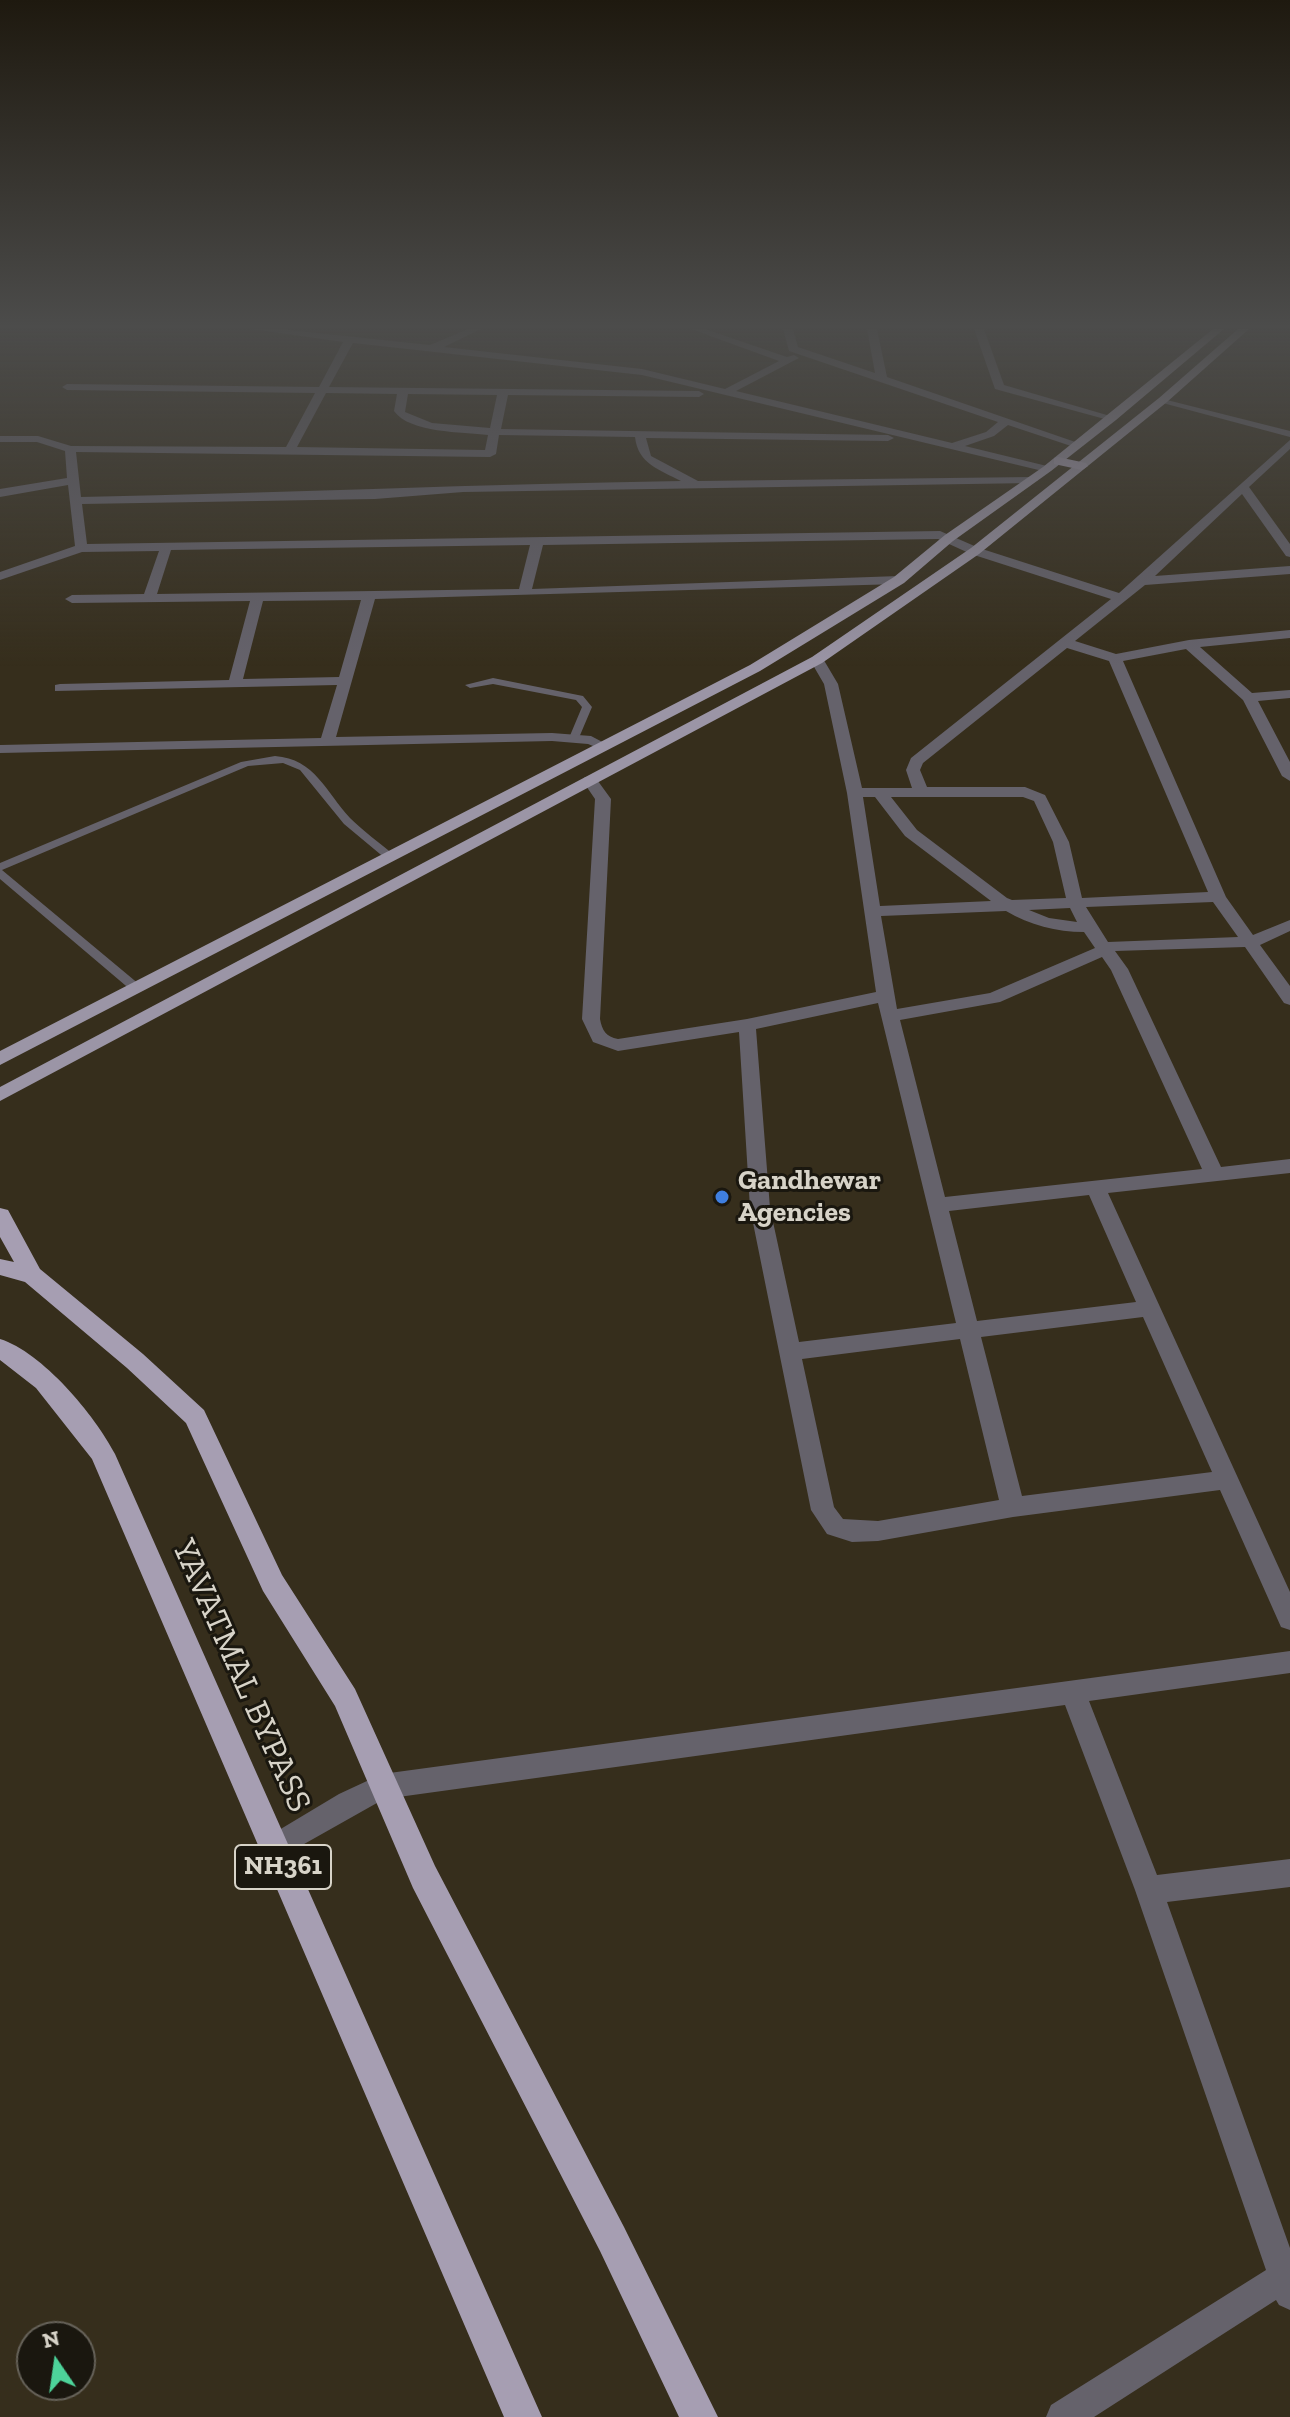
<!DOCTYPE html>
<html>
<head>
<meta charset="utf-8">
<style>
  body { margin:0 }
  #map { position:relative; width:1290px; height:2417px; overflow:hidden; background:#362e1c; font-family:"Zilla Slab",serif }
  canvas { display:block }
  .north { position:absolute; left:16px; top:2321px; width:80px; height:80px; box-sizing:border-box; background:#1a170f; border:2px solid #666259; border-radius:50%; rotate:347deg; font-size:22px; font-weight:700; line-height:32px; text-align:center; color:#d7d3c8 }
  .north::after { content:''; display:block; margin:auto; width:28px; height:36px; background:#4dd39a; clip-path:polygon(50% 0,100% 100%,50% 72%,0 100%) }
</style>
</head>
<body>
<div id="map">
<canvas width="1290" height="2417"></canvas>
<div class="north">N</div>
</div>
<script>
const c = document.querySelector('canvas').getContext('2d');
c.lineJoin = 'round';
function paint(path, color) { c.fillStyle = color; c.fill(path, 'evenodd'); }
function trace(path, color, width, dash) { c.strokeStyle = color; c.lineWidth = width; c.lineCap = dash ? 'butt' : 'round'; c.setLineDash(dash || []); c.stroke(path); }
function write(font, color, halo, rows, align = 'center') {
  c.font = font + ' "Zilla Slab",serif'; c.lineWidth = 6; c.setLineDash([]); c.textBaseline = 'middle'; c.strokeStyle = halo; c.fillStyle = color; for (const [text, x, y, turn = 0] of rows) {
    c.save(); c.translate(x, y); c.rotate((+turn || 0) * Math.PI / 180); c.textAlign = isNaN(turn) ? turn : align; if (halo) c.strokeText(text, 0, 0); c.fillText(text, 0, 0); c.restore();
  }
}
const service = new Path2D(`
  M493,678L583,696L592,707L578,740L569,738L582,707L576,700L493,684L470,688L465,685Z
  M275,756C315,759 326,792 350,818C363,831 380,843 394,855V859H386L344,824L300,770L283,763L248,766L2,870L140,985L142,988L140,991H132L0,879V863L241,762Z`);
const minor = new Path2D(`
  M251,329H280L430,345L468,329H481L444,347L642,369L725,389L779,361L691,329H705L787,357L794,355L799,358L736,391L952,443L986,432L998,422L789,351L783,329H793L798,347L875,373L867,329H877L887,377L1084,445L1074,447L1008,425L994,436L965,446L1051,467L1053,469L1047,472L642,375L353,343L329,387L699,391L704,394L699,397L508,395L501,429L888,435L894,438L888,441L646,438L651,456L698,481L1032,477L1038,480L1032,483L463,492L375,499L82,504L87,544L940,531L979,548L1119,593L1290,440V449L1249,487L1290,544V557L1286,556L1242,494L1155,576L1290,566V574L1145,585L1075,641L1116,654L1189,640L1290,630V638L1200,647L1252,693L1290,690V698L1258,701L1290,762V781L1282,776L1243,700L1186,649L1123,661L1226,897L1253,935L1290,920V931L1260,945L1290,986V1005L1284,1003L1245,947L1115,951L1128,969L1221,1167L1290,1159V1173L1108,1193L1290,1592V1630L1281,1627L1220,1490L1013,1517L878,1541L852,1542L827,1534L811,1510L750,1208L739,1032L618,1051L593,1042L582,1019L595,799L582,780L585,777H595L611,799L600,1019C602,1030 606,1037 618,1039L747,1019L876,992L847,793L824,684L810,660L822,657L838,684L862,788H912L906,770L911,758L1111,599L971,554L938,539L543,545L532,589L899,576L905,580L899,584L375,599L336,737L552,733L591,736L610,746L603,750L588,744L552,741L0,753V745L321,738L337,685L55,691V685L60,684L229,680L250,601L72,603L65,599L72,595L144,594L159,551L82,552L0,580V572L75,546L68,485L0,497V489L67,478L65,451L37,442H0V436H38L71,446L286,447L315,393L67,390L62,387L67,384L319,387L343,342ZM326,393L397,394L394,411C409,433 463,432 488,435L485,450L297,447ZM408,394L497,395L490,428L432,423L405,412ZM499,435L635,437C638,464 660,470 681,481C481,484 282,493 81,497L76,452L490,457L496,454ZM530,545L519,589L157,594L171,550ZM361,600L339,677L243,679L263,601ZM1067,648L1109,661L1208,892L1082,898L1069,842L1045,795L1025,787H927L920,770L923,763ZM863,797H875L905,836L991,901L880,906ZM891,797H1023L1034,801L1053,842L1066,898L1012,900L1007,898L917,830ZM1213,902L1238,937L1108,942L1086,907ZM1070,908L1077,922L1049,918L1029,910ZM1006,911C1030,925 1056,932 1084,932L1095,948L990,993L897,1009L881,916ZM1102,957L1111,970L1202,1169L945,1197L900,1020L1000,1002ZM878,1003L956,1323L799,1342L770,1208L756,1029ZM1089,1195L1136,1302L977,1321L949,1211ZM1143,1317L1212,1472L1022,1496L981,1337ZM960,1339L999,1500L878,1521L843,1519L834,1507L802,1359Z
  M974,329H984L1004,385L1117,418L1112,421L995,389Z
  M1159,398L1290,431V437L1159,402Z
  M1290,1651V1673L1089,1701L1157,1875L1290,1859V1887L1167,1902L1290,2248V2310L1279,2305L1276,2300L1094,2417H1046L1051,2405L1266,2270L1135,1890L1065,1705L384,1799L274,1861L264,1857L260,1848L264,1839L339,1794L382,1774Z`);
const primary = new Path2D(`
  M1213,329H1224L1116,420L1051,471L953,541L904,583L760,671L0,1065V1051L750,665L894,577L945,535L1043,467Z
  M1238,329H1249L1167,402L979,554L822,663L0,1101V1087L812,657L971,548L1159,398Z`);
const trunk = new Path2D(`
  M1058,457L1086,463L1088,466L1082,470L1054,464V458Z
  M0,1208L8,1210L40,1269L143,1354L204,1410L282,1575L355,1689L435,1866L624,2227L718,2417H679L600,2251L413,1888L335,1706L263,1591L186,1423L127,1368L25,1282L0,1275V1259L14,1262L0,1237Z
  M0,1339C42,1352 95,1415 115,1454L542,2417H504L92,1459L36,1388L0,1360Z`);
const markers = [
  [722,1197,8,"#3f7fe0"]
];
const shields = [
  [283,1867,96]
];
const shieldNames = [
  ["NH361",283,1867]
];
const poiNames = [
  ["Gandhewar",738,1181],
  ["Agencies",738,1213]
];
const nearStreetnames = [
  ["YAVATMAL BYPASS",241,1676,66]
];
paint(service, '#65626b');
paint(minor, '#65626b');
paint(primary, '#9b95a6');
paint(trunk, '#a69eb2');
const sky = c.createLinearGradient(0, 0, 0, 667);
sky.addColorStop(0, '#1e190f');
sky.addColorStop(0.49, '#4c4c4b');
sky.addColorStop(1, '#4c4c4b00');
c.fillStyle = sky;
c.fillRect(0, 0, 1290, 667);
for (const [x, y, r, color] of markers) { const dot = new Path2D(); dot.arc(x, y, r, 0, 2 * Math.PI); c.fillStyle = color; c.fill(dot); trace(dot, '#1a170f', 3); }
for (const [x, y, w] of shields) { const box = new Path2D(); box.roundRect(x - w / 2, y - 22, w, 44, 6); c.fillStyle = '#1a170f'; c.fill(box); trace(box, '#d7d3c8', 2); }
write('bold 26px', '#d7d3c8', null, shieldNames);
write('bold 28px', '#d7d3c8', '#1a170f', poiNames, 'left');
write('34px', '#d7d3c8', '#1a170f', nearStreetnames);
</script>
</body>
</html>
